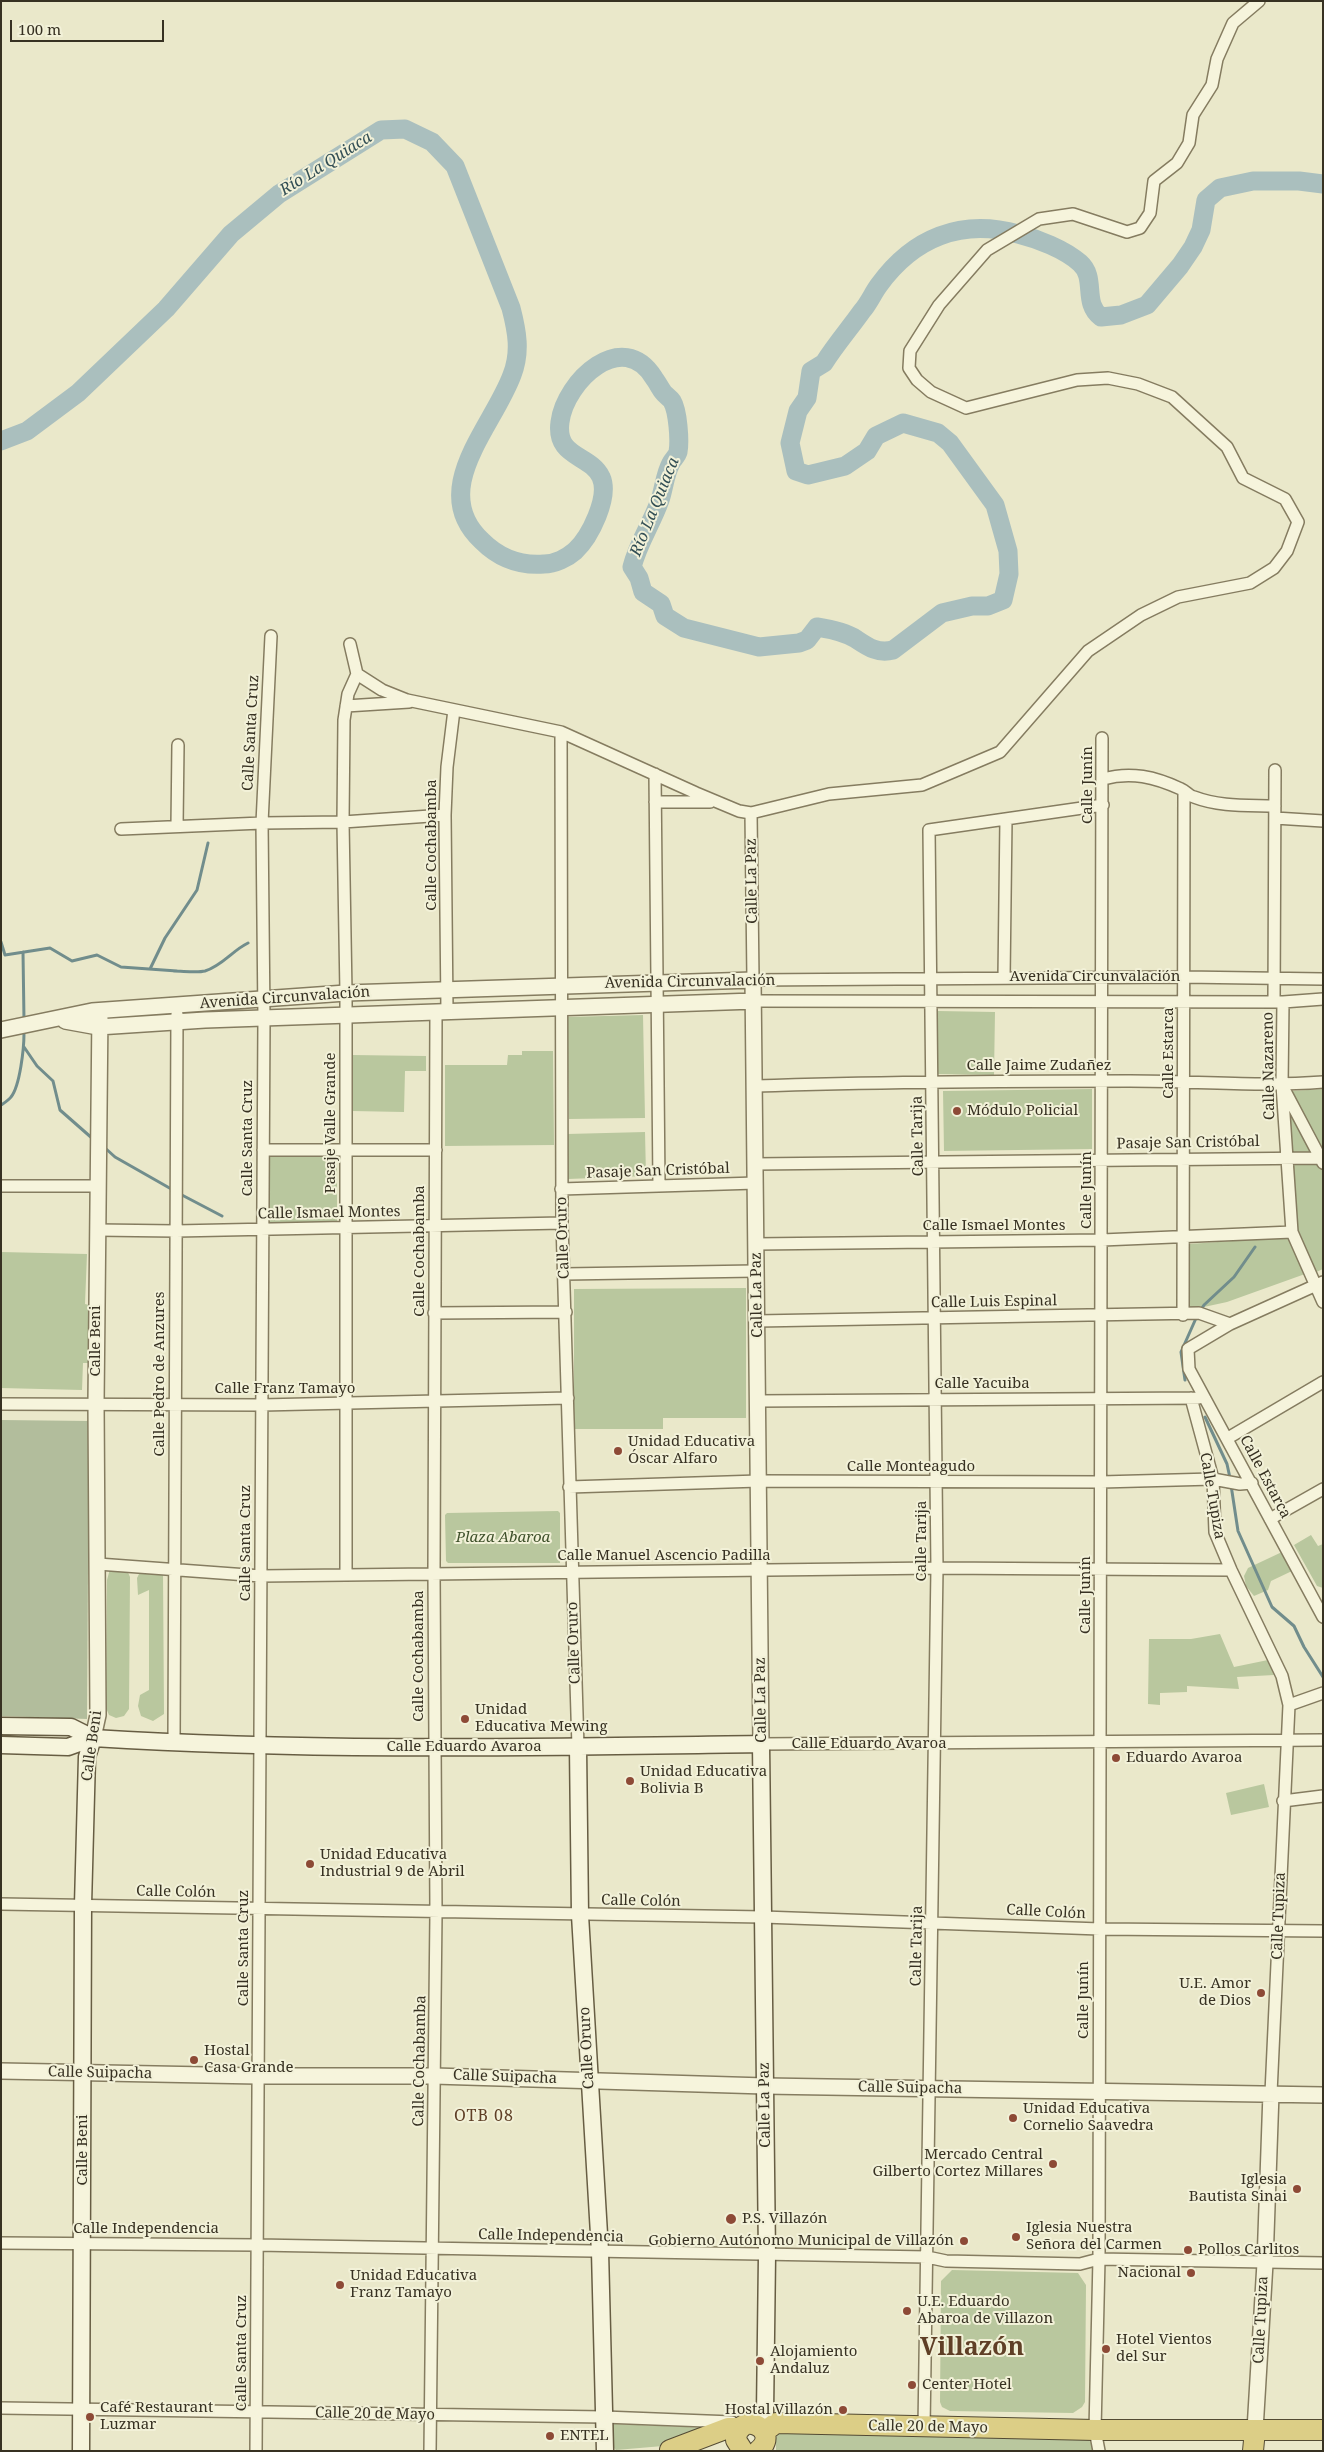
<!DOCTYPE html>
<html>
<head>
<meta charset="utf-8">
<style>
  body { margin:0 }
  #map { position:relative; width:1324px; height:2452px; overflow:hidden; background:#eae8ca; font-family:"Noto Serif",serif }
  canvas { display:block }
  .frame { position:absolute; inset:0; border:2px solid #373122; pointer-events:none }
  .scale { position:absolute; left:10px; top:20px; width:154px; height:22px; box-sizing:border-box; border:2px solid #373122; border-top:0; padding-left:6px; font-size:15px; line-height:18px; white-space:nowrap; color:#373122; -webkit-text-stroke:4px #f2f1d8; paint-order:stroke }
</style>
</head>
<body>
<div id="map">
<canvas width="1324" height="2452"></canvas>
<div class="frame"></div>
<div class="scale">100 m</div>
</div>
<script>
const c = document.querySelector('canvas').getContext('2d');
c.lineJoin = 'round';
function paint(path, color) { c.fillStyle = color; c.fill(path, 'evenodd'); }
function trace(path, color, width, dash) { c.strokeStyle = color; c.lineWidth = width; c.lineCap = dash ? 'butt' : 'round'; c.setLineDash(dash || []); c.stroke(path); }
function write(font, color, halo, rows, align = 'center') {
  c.font = font + ' "Noto Serif",serif'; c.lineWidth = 4; c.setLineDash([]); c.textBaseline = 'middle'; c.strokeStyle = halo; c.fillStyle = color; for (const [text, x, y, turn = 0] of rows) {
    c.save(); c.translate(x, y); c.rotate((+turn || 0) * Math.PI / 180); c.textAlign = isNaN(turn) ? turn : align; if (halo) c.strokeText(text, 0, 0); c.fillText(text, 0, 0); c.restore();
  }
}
const green = new Path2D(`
  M938,1011L995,1012L994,1075L937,1074Z
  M643,1015L645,1118L569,1119L567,1017Z
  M522,1051H553L554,1145L445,1146V1065H507L508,1055H522Z
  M352,1055L426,1056V1071H405L404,1112L352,1111Z
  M1092,1089V1149L944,1151L943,1091Z
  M1323,1089V1269L1314,1273L1298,1234L1288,1107L1292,1091Z
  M645,1132L646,1176L568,1179L567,1134Z
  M268,1157H337V1223H268Z
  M1289,1237L1305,1274L1227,1302L1190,1310L1189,1244Z
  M1,1252L87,1254L85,1304L89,1305L88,1363H83L82,1390L1,1388Z
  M746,1288V1418H663V1429H574V1289Z
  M558,1511L560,1513V1563H448L446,1561L445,1515L447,1513Z
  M1311,1535L1318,1546L1323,1544V1588L1317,1586L1294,1545Z
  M1282,1552L1292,1571L1271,1581L1268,1590L1254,1596L1246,1586L1244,1576L1248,1568Z
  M110,1569L127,1570L130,1577L129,1709L124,1716L116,1718L109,1715L106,1708L107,1580Z
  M140,1572L163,1573L164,1714L153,1721L141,1716L138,1706L140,1695L149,1690V1590L138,1595L137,1578Z
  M1220,1634L1234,1667L1268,1660L1274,1675L1237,1677L1239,1689L1187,1686V1692L1160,1693V1705L1148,1704L1149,1639H1191Z
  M1264,1784L1269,1807L1231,1815L1226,1793Z
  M952,2270L1078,2273L1086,2285L1085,2402L1082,2407L1073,2413L950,2411L942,2407L940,2402L941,2281Z
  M614,2424L710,2428L663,2446L616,2450L610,2444V2429Z
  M780,2431L1086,2436L1094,2447V2451H776V2437Z`);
const cemetery = new Path2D(`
  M1,1420L89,1421L87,1719L1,1716Z`);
const stream = new Path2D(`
  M1,942L5,955L50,948L72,961L97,955L121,967L177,971H174C183,971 197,973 205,971C222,966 233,950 248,943
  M23,952L24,1020
  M150,969L165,938L197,890L208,843
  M24,1047L37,1066L53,1081L60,1110L93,1139
  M1,1105C4,1103 9,1100 11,1097C20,1086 24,1048 24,1033
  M104,1147L115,1157L173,1190
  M180,1194L222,1216
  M1200,1311L1204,1305L1234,1277L1255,1247
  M1185,1380L1181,1352L1197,1316
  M1205,1417L1227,1464L1230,1478
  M1231,1485L1238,1531L1272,1607L1294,1626L1304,1647L1323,1677`);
const river = new Path2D(`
  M1,441L27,431L78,393L166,309L231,234L279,194L381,130L405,129L432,142L455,166L511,308C517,331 521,352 512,375C493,427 427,490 482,541C499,558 519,566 544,564C555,564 567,558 575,551C590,537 610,497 601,477C590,454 555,458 560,422C565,381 623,327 654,378C657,382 660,388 663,392C665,395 670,398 672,401C678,411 680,441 678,452C677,456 673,459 671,463C665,474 664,488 660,500C652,523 638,543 632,567L639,578L643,592L661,604L665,616L684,628L759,647L799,643L807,640L817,627C830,629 845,632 856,639C868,647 878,654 893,650L942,613L972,606H988L1003,600L1009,574L1008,551L995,505L950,443L938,433L903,423L876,436L867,451L845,466L808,475L796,471L790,443L798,411L807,398L811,371L824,363C836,344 850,328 862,311C869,303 873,293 879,285C913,238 961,218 1018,234C1038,239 1064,249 1080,263C1097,278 1082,303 1101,317L1121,315L1147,305L1180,266L1193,247L1201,230L1206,200L1220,188L1253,181H1299L1323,184`);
const minor = new Path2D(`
  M350,644L357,674L382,690L407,700L561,732L696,793L739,811L751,813L829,794L922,785L1000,752L1088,651L1141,615L1178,597L1250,583L1274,568L1287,551L1298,522L1285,499L1243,478L1227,447L1172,397L1138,384L1108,378L1077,380L966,408L931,392L917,380L909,368L910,351L939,305L987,250L1039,219L1073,214L1127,232L1140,228L1150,213L1154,181L1177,163L1189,143L1193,115L1212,85L1217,59L1233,23L1259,1
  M346,706L409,702
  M561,732L562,1223L578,1747
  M655,774L659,1185
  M1103,779C1131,771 1155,777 1181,789C1186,791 1189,796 1194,797C1220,807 1248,805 1275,806
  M655,802H710
  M751,813L753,980L1184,977L1323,979
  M1275,818L1323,821
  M177,826L178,745
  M121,829L262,823L343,822L445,815
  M1004,978L1006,819
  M754,1001L1283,1002L1323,999
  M1274,1002L1275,770
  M1283,1002L1282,1085L1292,1232L1323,1302
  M447,1011L445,815L447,767L454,710
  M755,1086C880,1082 1005,1081 1130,1081C1194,1081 1259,1087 1323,1082
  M1284,1089L1323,1163
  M263,1150H436
  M755,1164L1320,1158
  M1,1186H97
  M561,1189L756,1183
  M97,1230L176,1231L562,1223
  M756,1244L1102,1240L1292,1232
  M565,1274L756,1271
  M1323,1282L1230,1324L1188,1349L1189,1369L1323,1617
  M434,1313L566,1312
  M1183,1315L1184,791
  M757,1321L1199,1313L1230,1324
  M1191,1398L1213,1479L1215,1532L1231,1570L1282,1676L1289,1705L1271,2093
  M758,1401L1199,1398
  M1,1404L262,1405L568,1398
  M1228,1438L1323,1382
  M569,1487L759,1481L1101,1482L1213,1479L1240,1484L1252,1483
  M1270,1519L1323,1489
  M98,1564L261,1576L937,1568L1231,1570
  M346,1575V993L343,822L344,720L348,694L357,674
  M1289,1705L1323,1693
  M174,1742L177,1014
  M761,1744L1323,1740
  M1283,1801L1323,1796
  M1,1904L763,1917L1100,1929L1323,1931
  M1,2243L257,2245L927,2257L946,2261L1080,2264L1099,2259L1323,2263
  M1,2408L604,2417L732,2422
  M924,2427L937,1568L929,830L1103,805
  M256,2451L264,1018L262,823L271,636
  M430,2451L436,1913L434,1573L436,1011
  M1099,2451L1095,2430L1099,2259L1102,738`);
const tertiary = new Path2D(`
  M65,1021L98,1027L205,1020L754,1001
  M1,1030L92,1011L346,993L753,980L761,1744
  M93,1738L98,1715L96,1403L100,1011
  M1,2071L258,2076H434L765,2086L1323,2095
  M1255,2430L1265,2263L1271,2093`);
const secondary = new Path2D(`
  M1,1726L71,1727L93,1738C316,1752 539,1747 761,1744L767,2256L765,2413L761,2428
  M1,1745L68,1747L93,1738
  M578,1747L580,1915L600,2251L605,2451
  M81,2451L83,1905L87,1757L93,1738`);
const trunk = new Path2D(`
  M764,2432L776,2423L1095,2430H1323
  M670,2450L728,2428H741
  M743,2451L736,2440C738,2408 783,2430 758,2451
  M1253,2451L1255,2430`);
const markers = [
  [957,1111,5,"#8d4a36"],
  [618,1451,5,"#8d4a36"],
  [465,1719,5,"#8d4a36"],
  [1116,1758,5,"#8d4a36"],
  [630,1781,5,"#8d4a36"],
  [310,1864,5,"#8d4a36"],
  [1261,1993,5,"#8d4a36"],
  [194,2060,5,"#8d4a36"],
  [1013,2118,5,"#8d4a36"],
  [1053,2164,5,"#8d4a36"],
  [1297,2189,5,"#8d4a36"],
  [731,2219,6,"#8d4a36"],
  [1016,2237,5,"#8d4a36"],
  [964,2241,5,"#8d4a36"],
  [1188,2250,5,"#8d4a36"],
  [1191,2273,5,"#8d4a36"],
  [340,2285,5,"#8d4a36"],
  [907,2311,5,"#8d4a36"],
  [1106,2349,5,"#8d4a36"],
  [760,2361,5,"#8d4a36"],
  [912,2385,5,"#8d4a36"],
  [843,2410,5,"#8d4a36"],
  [90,2417,5,"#8d4a36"],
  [550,2436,5,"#8d4a36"]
];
const streetNames = [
  ["Calle Santa Cruz",251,733,-87],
  ["Calle Junín",1088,785,-90],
  ["Calle Cochabamba",432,845,-90],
  ["Calle La Paz",752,881,-91],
  ["Avenida Circunvalación",1095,977],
  ["Avenida Circunvalación",690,982,-1],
  ["Avenida Circunvalación",285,998,-4],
  ["Calle Estarca",1169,1053,-90],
  ["Calle Jaime Zudañez",1039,1066],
  ["Calle Nazareno",1269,1066,-91],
  ["Pasaje Valle Grande",331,1123,-90],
  ["Calle Tarija",918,1136,-91],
  ["Calle Santa Cruz",248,1138,-90],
  ["Pasaje San Cristóbal",1188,1143,-1],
  ["Pasaje San Cristóbal",658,1171,-2],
  ["Calle Junín",1087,1190,-90],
  ["Calle Ismael Montes",329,1213,-1],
  ["Calle Ismael Montes",994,1226],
  ["Calle Oruro",563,1238,-92],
  ["Calle Cochabamba",420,1251,-90],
  ["Calle La Paz",757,1295,-91],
  ["Calle Luis Espinal",994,1302,-1],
  ["Calle Beni",96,1341,-90],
  ["Calle Pedro de Anzures",160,1374,-90],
  ["Calle Yacuiba",982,1384],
  ["Calle Franz Tamayo",285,1389],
  ["Calle Monteagudo",911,1467],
  ["Calle Estarca",1265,1477,62],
  ["Calle Tupiza",1212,1496,80],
  ["Calle Tarija",922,1541,-90],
  ["Calle Santa Cruz",246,1543,-90],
  ["Calle Manuel Ascencio Padilla",664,1556],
  ["Calle Junín",1086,1595,-90],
  ["Calle Oruro",574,1643,-92],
  ["Calle Cochabamba",419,1656,-90],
  ["Calle La Paz",761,1700,-91],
  ["Calle Eduardo Avaroa",869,1744],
  ["Calle Beni",92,1746,-82],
  ["Calle Eduardo Avaroa",464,1747],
  ["Calle Colón",176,1892,1],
  ["Calle Colón",641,1901,1],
  ["Calle Colón",1046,1912,3],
  ["Calle Tupiza",1279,1916,-88],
  ["Calle Tarija",917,1946,-89],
  ["Calle Santa Cruz",244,1948,-90],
  ["Calle Junín",1084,2000,-90],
  ["Calle Oruro",587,2048,-93],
  ["Calle Cochabamba",420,2061,-89],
  ["Calle Suipacha",100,2073,1],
  ["Calle Suipacha",505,2077,2],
  ["Calle Suipacha",910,2088,1],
  ["Calle La Paz",765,2105,-91],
  ["Calle Beni",83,2150,-90],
  ["Calle Independencia",146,2229],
  ["Calle Independencia",551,2236,1],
  ["Calle Tupiza",1261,2320,-87],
  ["Calle Santa Cruz",242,2353,-90],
  ["Calle 20 de Mayo",375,2414,1],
  ["Calle 20 de Mayo",928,2427,1]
];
const poiNames = [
  ["Módulo Policial",967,1111],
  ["Unidad Educativa",628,1442],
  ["Óscar Alfaro",628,1459],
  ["Unidad",475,1710],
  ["Educativa Mewing",475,1727],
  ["Eduardo Avaroa",1126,1758],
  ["Unidad Educativa",640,1772],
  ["Bolivia B",640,1789],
  ["Unidad Educativa",320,1855],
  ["Industrial 9 de Abril",320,1872],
  ["U.E. Amor",1251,1984,"right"],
  ["de Dios",1251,2001,"right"],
  ["Hostal",204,2051],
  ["Casa Grande",204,2068],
  ["Unidad Educativa",1023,2109],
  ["Cornelio Saavedra",1023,2126],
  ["Mercado Central",1043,2155,"right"],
  ["Gilberto Cortez Millares",1043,2172,"right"],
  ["Iglesia",1287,2180,"right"],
  ["Bautista Sinai",1287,2197,"right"],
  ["P.S. Villazón",742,2219],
  ["Iglesia Nuestra",1026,2228],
  ["Señora del Carmen",1026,2245],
  ["Gobierno Autónomo Municipal de Villazón",954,2241,"right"],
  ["Pollos Carlitos",1198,2250],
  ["Nacional",1181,2273,"right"],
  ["Unidad Educativa",350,2276],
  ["Franz Tamayo",350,2293],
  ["U.E. Eduardo",917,2302],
  ["Abaroa de Villazon",917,2319],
  ["Hotel Vientos",1116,2340],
  ["del Sur",1116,2357],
  ["Alojamiento",770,2352],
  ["Andaluz",770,2369],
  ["Center Hotel",922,2385],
  ["Café Restaurant",100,2408],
  ["Luzmar",100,2425],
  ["Hostal Villazón",833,2410,"right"],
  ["ENTEL",560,2436]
];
const parkNames = [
  ["Plaza Abaroa",503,1538]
];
const waterNames = [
  ["Río La Quiaca",326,164,-32],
  ["Río La Quiaca",655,507,-68]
];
const neighbourhoodNames = [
  ["OTB 08",484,2116]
];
const townNames = [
  ["Villazón",972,2348]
];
paint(green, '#b9c79e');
paint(cemetery, '#b2bd9c');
trace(stream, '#718d8c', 3);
trace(river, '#aabfbe', 19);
trace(minor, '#857c60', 14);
trace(tertiary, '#857c60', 18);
trace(secondary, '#675d43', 19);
trace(trunk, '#534a33', 22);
trace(minor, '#f6f4dc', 11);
trace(tertiary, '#f6f4dc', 15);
trace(secondary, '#f6f4dc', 16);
trace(trunk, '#dcce86', 20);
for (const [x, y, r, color] of markers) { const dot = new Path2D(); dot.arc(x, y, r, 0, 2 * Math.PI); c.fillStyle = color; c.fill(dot); trace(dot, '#f2f1d8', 2); }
write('15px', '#373122', '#f2f1d8', streetNames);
write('15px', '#373122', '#f2f1d8', poiNames, 'left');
write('italic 15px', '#3f512b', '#f2f1d8', parkNames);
write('italic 16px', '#334f55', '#f2f1d8', waterNames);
c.letterSpacing = '1px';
write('16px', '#5f3f26', '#f2f1d8', neighbourhoodNames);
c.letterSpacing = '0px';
write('bold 25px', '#5f3f26', '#f2f1d8', townNames);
</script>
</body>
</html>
